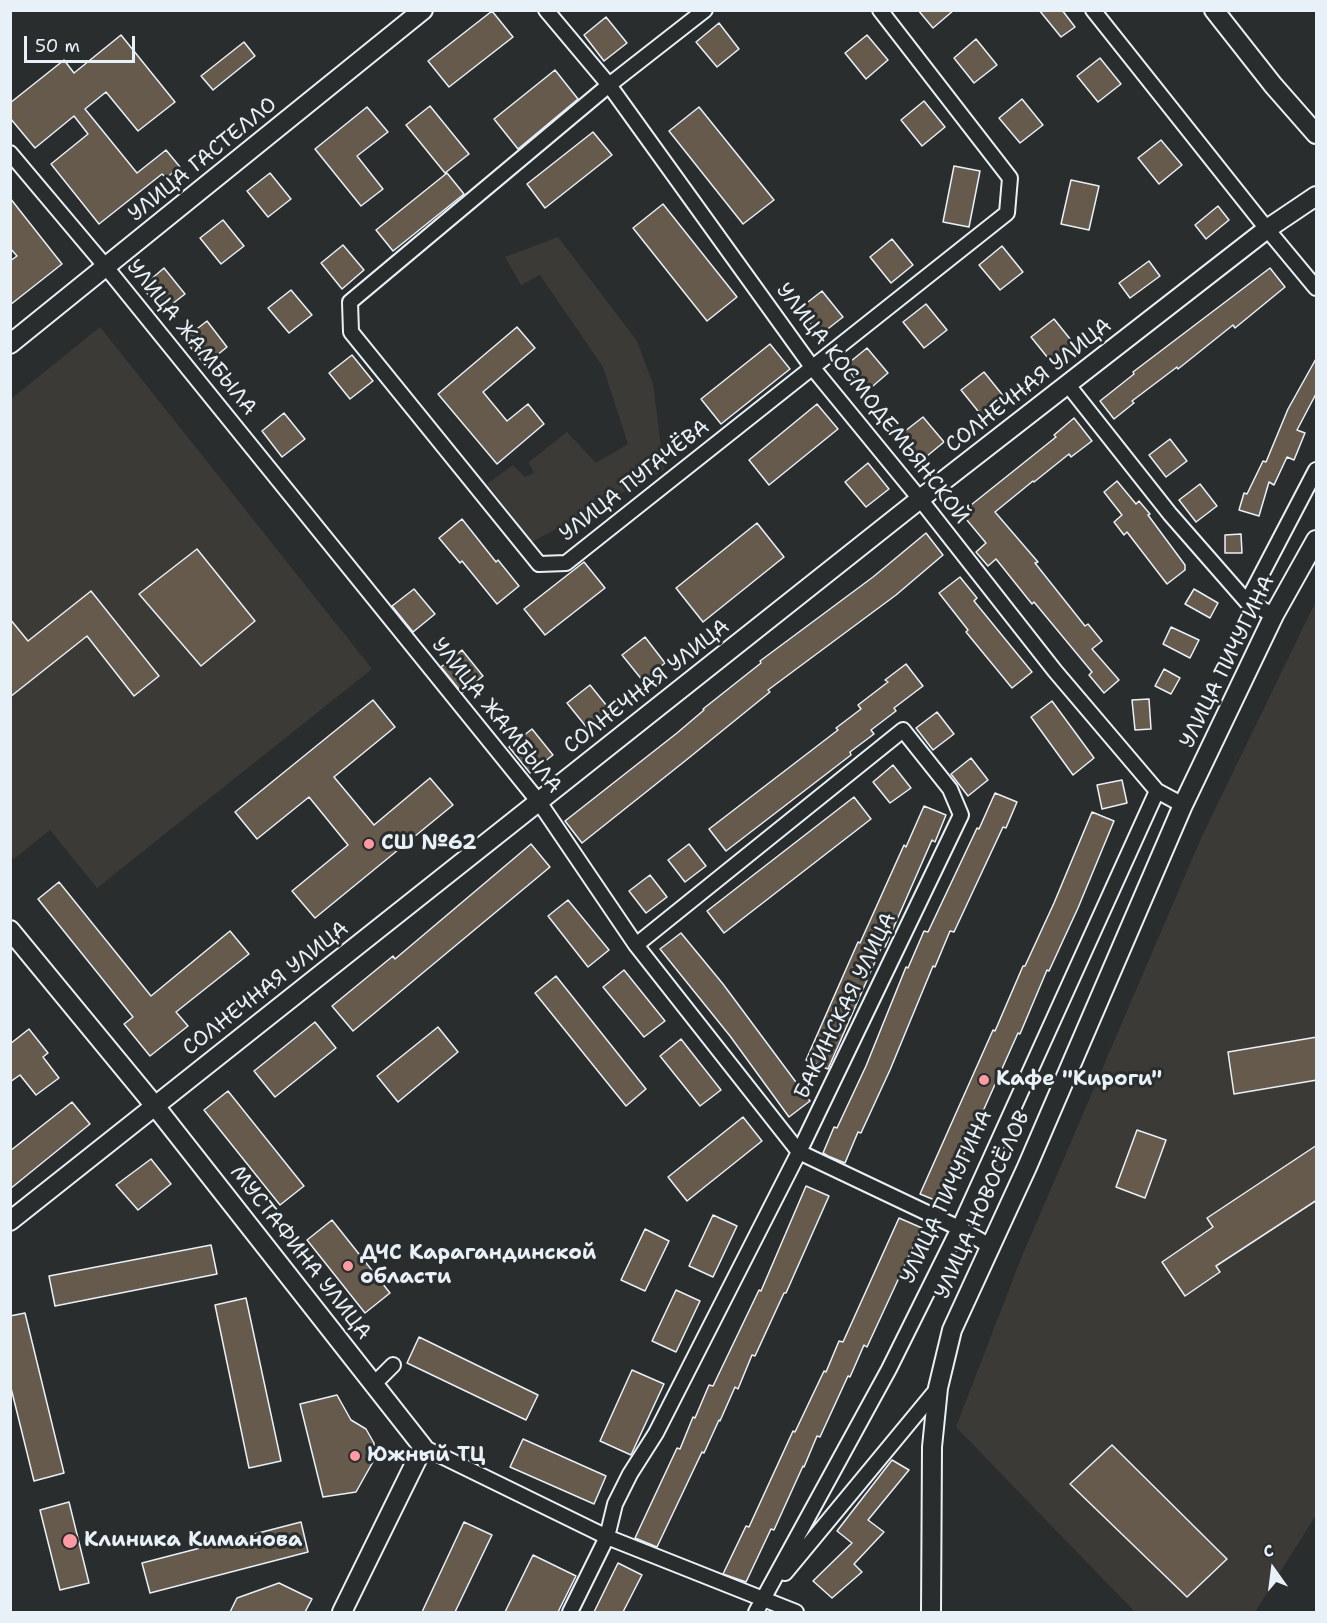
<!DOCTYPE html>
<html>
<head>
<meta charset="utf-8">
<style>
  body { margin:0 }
  #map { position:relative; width:1327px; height:1623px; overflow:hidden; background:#2a2d2e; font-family:"Shantell Sans",sans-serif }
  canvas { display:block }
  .frame { position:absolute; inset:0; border:12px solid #e8f1f8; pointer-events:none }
  .north { position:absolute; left:1243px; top:1539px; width:60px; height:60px; -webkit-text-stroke:4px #2a2d2e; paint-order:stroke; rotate:346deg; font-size:16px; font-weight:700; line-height:24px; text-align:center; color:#e8f1f8 }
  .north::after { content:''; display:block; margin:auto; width:21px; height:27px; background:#e8f1f8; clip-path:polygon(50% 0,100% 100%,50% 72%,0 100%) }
  .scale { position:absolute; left:24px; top:36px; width:111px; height:27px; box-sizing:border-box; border:3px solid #e8f1f8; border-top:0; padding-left:8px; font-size:18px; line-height:21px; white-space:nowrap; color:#e8f1f8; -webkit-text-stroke:4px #2a2d2e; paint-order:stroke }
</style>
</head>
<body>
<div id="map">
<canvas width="1327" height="1623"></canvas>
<div class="frame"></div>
<div class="north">С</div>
<div class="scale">50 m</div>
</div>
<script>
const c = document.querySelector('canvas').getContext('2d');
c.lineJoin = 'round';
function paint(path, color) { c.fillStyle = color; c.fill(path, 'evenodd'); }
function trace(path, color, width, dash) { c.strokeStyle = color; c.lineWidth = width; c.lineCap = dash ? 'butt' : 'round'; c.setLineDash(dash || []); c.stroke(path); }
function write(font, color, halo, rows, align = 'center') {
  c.font = font + ' "Shantell Sans",sans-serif'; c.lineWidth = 6; c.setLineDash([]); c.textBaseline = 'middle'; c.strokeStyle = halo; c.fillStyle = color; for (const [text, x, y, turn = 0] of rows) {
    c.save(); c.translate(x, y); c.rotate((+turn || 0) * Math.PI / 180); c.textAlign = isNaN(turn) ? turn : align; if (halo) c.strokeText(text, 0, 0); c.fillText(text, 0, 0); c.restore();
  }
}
const built = new Path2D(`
  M558,237L637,341L653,384L664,470L532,542L487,484L513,465L525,477L534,473L529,462L567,432L596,463L628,444L603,367L540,275L521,285L505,257Z
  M100,327L372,669L97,888L50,830L14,859L11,855V399Z
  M1316,601V1515L1255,1612H1135L956,1427L1020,1261L1202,836Z`);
const building = new Path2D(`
  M918,10H954L933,28Z
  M1039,10H1062L1075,27L1061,37Z
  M492,11L513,37L449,87L428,61Z
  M606,17L627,43L604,61L584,35Z
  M719,23L739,49L717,67L696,42Z
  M121,35L175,102L138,131L106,92L85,109L137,173L166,150L180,167L166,178L162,174L99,224L51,164L88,134L74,116L35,148L10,118V103L64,60L74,73Z
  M867,35L888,60L866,79L845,53Z
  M976,39L997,65L974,83L954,58Z
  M244,42L255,56L213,90L201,76Z
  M1100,58L1121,84L1098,102L1077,76Z
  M555,70L578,99L518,149L494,119Z
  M1022,99L1043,125L1020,143L999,118Z
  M924,101L945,127L922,146L901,120Z
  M430,106L469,154L445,173L406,125Z
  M367,107L388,132L357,156L383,189L361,206L315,149Z
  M699,107L774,200L743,224L669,131Z
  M593,132L612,155L545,208L527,184Z
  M1161,140L1182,165L1159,184L1138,158Z
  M954,166L980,171L969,227L943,222Z
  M270,173L291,199L268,217L247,191Z
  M447,173L464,194L393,251L376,230Z
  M1071,180L1099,186L1089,230L1061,224Z
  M10,198L62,264L10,305V261L17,256L10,248Z
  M663,204L737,297L707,321L633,228Z
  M1218,206L1229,220L1206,239L1195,225Z
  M223,220L244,246L221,264L200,238Z
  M892,239L913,265L891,283L870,257Z
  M343,245L364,270L342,289L321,263Z
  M1002,246L1023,272L1000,290L979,265Z
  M1149,261L1160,276L1130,298L1119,283Z
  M164,268L185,294L162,312L142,287Z
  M1270,268L1285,287L1235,328L1233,325L1178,369L1177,367L1132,401L1134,403L1114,419L1100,401L1134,374L1133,372Z
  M291,290L312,315L289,333L268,308Z
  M822,291L843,317L820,335L799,309Z
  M926,304L947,330L924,348L903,322Z
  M1054,319L1075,345L1052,363L1031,337Z
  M207,321L227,347L205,365L184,339Z
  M517,327L535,348L483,392L507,421L528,404L544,424L497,464L438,394Z
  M770,344L790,369L721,424L701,399Z
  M867,348L888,373L866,392L845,366Z
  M352,355L373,381L350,399L329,373Z
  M1317,357V392L1297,430L1305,433L1294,460L1287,457L1274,485L1269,482L1259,516L1239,510L1244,493L1247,494L1263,461L1266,462L1288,409Z
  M984,372L1005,398L982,416L961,390Z
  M817,404L838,429L769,485L749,460Z
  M284,413L305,439L282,457L262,431Z
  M923,417L944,442L921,461L900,435Z
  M1074,418L1092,441L1071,457L1069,454L1034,482L1033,481L995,512L1038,562L1035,563L1085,626L1088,624L1102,641L1092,649L1119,680L1104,693L1089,675L1092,672L1034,602L1032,604L996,559L988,566L976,552L986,543L961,513L1056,437L1054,435Z
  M1170,439L1187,461L1166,477L1149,455Z
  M868,463L889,489L866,507L845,482Z
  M1117,481L1136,504L1139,501L1150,514L1148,515L1185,565V570L1167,584L1127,532L1124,535L1114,522L1122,515L1104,492Z
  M1200,484L1217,506L1196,522L1179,500Z
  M462,519L496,562L498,560L519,586L497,604L462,561L460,563L439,538Z
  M757,523L784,557L703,622L676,588Z
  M926,533L943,555L896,595L768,690L770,692L685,761L582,843L565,821L677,733L704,710L703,709L761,663L760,661L873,577Z
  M1241,534L1242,553H1225V535Z
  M197,549L255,621L201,666L139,594Z
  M584,562L605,588L545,635L524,609Z
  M960,577L977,598L974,601L1032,672L1012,688L966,632L968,630L939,593Z
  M414,589L435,614L413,632L392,606Z
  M1194,589L1218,603L1210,618L1185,604Z
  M91,591L159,676L134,696L87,636L10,697V619L28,641Z
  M1171,627L1199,640L1190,658L1163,644Z
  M645,637L665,663L643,681L622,655Z
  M462,650L483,676L462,693L441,667Z
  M906,664L923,686L894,708L896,711L871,730L874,734L850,752L851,755L726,851L709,829L838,730L836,728L861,709L858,705L888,682L885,680Z
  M1164,669L1180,678L1171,694L1155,686Z
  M590,685L611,711L588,729L567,703Z
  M1149,699L1151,729L1135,730L1132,700Z
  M373,700L395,727L334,777L374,825L430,778L453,805L315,918L292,891L348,845L309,797L257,839L235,812Z
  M1052,701L1094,758L1073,775L1031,717Z
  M937,712L954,734L933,750L916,728Z
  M532,729L553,755L530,773L509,747Z
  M971,758L988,780L968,796L951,774Z
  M893,765L911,788L890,803L873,782Z
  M1122,780L1127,803L1102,809L1097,785Z
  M995,793L1017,802L1006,828L1003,827L954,932L950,931L935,967L933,966L890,1070L861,1133L858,1132L845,1163L828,1156L823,1153L834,1127L837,1128L866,1066L906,967L908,968L924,931L928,932L977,828L979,829Z
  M854,797L871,819L724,933L707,911Z
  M924,806L946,815L935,842L932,840L885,947L882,946L828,1069L806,1060L858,942L860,943L904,845L906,847Z
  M1092,812L1114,821L1078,908L1049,971L1047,970L1020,1034L1018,1033L942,1203L920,1194L993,1030L995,1031L1023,966H1025L1054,903Z
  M531,844L550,867L353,1031L332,1006L393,956L395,959Z
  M689,844L706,866L685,882L668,860Z
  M650,875L667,897L646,913L629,891Z
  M59,882L151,996L230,931L249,954L176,1012L188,1026L150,1056L124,1024L133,1017L38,899Z
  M568,900L609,950L588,967L548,916Z
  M681,933L723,984L810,1101L789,1117L730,1036L660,949Z
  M624,970L665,1021L644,1037L603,987Z
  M556,976L646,1089L626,1106L535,993Z
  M315,1022L336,1048L275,1097L254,1071Z
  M438,1027L458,1052L398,1102L377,1076Z
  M29,1029L48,1053L43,1057L59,1078L36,1095L20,1075L10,1082V1044Z
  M1317,1037V1080L1234,1094L1228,1052Z
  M681,1039L721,1090L700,1106L660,1056Z
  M228,1091L304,1186L280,1205L204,1110Z
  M72,1102L90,1124L10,1189V1151Z
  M743,1117L762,1141L687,1201L668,1177Z
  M1137,1130L1166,1140L1145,1198L1116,1187Z
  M1317,1145V1200L1216,1266L1220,1272L1185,1296L1162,1262L1213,1227L1207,1218Z
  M151,1159L171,1184L138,1210L116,1185Z
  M806,1186L829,1196L786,1293H784L755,1356L752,1355L738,1389L735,1387L720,1421L719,1420L704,1453L702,1452L657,1547L635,1538L677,1448L680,1449L693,1417L695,1418L709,1385L713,1386L759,1290L761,1291Z
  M713,1215L737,1226L713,1277L689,1266Z
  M899,1218L922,1228L867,1347L864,1345L850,1377L848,1376L820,1437L817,1436L804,1467L803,1466L774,1530L771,1529L746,1582L723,1574L746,1526L749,1527L793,1431L795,1432L824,1371L826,1372L839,1341L843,1342Z
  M332,1220L390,1293L365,1313L307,1240Z
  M645,1229L669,1241L645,1291L621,1280Z
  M211,1245L217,1274L55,1306L49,1276Z
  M676,1290L700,1301L676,1352L652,1341Z
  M246,1298L281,1461L249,1468L215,1305Z
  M25,1313L64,1473L34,1481L10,1384V1316Z
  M419,1337L538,1395L526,1420L407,1363Z
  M632,1370L664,1384L631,1455L600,1441Z
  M337,1395L351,1420L366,1429L374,1443V1460L356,1492L323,1497L300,1404Z
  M523,1439L606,1476L594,1504L510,1467Z
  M1112,1445L1227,1559L1187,1597L1070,1484Z
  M892,1460L909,1470L868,1520L884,1532L854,1564L862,1572L832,1598L813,1581L852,1543L837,1531Z
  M69,1502L89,1583L60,1590L40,1510Z
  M301,1522L308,1552L150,1593L142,1563Z
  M464,1522L492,1535L455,1612H422Z
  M533,1555L576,1576L558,1612H505Z
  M618,1563L642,1575L623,1612H594Z
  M279,1583L312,1599L305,1612H230L237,1598Z`);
const street = new Path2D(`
  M546,10L609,85L812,367L920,499L1055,671L1157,791L1183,805
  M705,10L609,85L350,302L351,332L539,564L566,563L1007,213L1010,178L880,10
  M1093,10L1267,229L1316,288
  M10,153L106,267L539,802L636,945L799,1152L959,1228L990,1246
  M1068,385L1170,514L1247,602L1274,615
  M1247,602L1316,470
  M374,1384L393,1365
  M423,1447L607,1537L796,1612
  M785,1573L938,1388
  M570,1612L607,1537L615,1504L630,1474L656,1433L799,1152L961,815L950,789L903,730L636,945
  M756,1612L889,1369L959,1228L1157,791`);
const secondary = new Path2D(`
  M1214,10L1273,85L1316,134
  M10,344L423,10
  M10,930L155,1106L423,1447L342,1612
  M10,1221L920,499L1267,229L1316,196
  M931,1612L932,1447L938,1388L952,1330L1027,1167L1183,805L1274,615L1316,540`);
const markers = [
  [369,844,6,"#ff9aa2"],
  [984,1080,6,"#ff9aa2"],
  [348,1266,6,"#ff9aa2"],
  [355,1456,6,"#ff9aa2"],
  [70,1541,8,"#ff9aa2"]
];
const streetNames = [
  ["УЛИЦА ГАСТЕЛЛО",203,160,-39],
  ["УЛИЦА ЖАМБЫЛА",191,338,51],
  ["СОЛНЕЧНАЯ УЛИЦА",1029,386,-38],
  ["УЛИЦА КОСМОДЕМЬЯНСКОЙ",872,404,52],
  ["УЛИЦА ПУГАЧЁВА",635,481,-38],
  ["УЛИЦА ПИЧУГИНА",1228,662,-64],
  ["СОЛНЕЧНАЯ УЛИЦА",647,687,-38],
  ["УЛИЦА ЖАМБЫЛА",496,716,51],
  ["СОЛНЕЧНАЯ УЛИЦА",266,989,-38],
  ["БАКИНСКАЯ УЛИЦА",846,1006,-64],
  ["УЛИЦА ПИЧУГИНА",947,1197,-65],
  ["УЛИЦА НОВОСЁЛОВ",983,1205,-66],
  ["МУСТАФИНА УЛИЦА",300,1253,52]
];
const poiNames = [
  ["СШ №62",381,844],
  ["Кафе \"Кироги\"",996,1080],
  ["ДЧС Карагандинской",360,1254],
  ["области",360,1278],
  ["Южный ТЦ",367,1456],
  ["Клиника Киманова",84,1541]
];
paint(built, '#3c3a37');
paint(building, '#665a4d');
trace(building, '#e8f1f8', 1.5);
trace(street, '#e8f1f8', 18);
trace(secondary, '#e8f1f8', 22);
trace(street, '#2a2d2e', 14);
trace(secondary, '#2a2d2e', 18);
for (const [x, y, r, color] of markers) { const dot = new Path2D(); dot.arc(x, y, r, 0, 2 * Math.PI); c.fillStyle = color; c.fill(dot); trace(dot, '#2a2d2e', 2); }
write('21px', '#e8f1f8', '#2a2d2e', streetNames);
write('bold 21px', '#e8f1f8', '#2a2d2e', poiNames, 'left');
</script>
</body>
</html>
